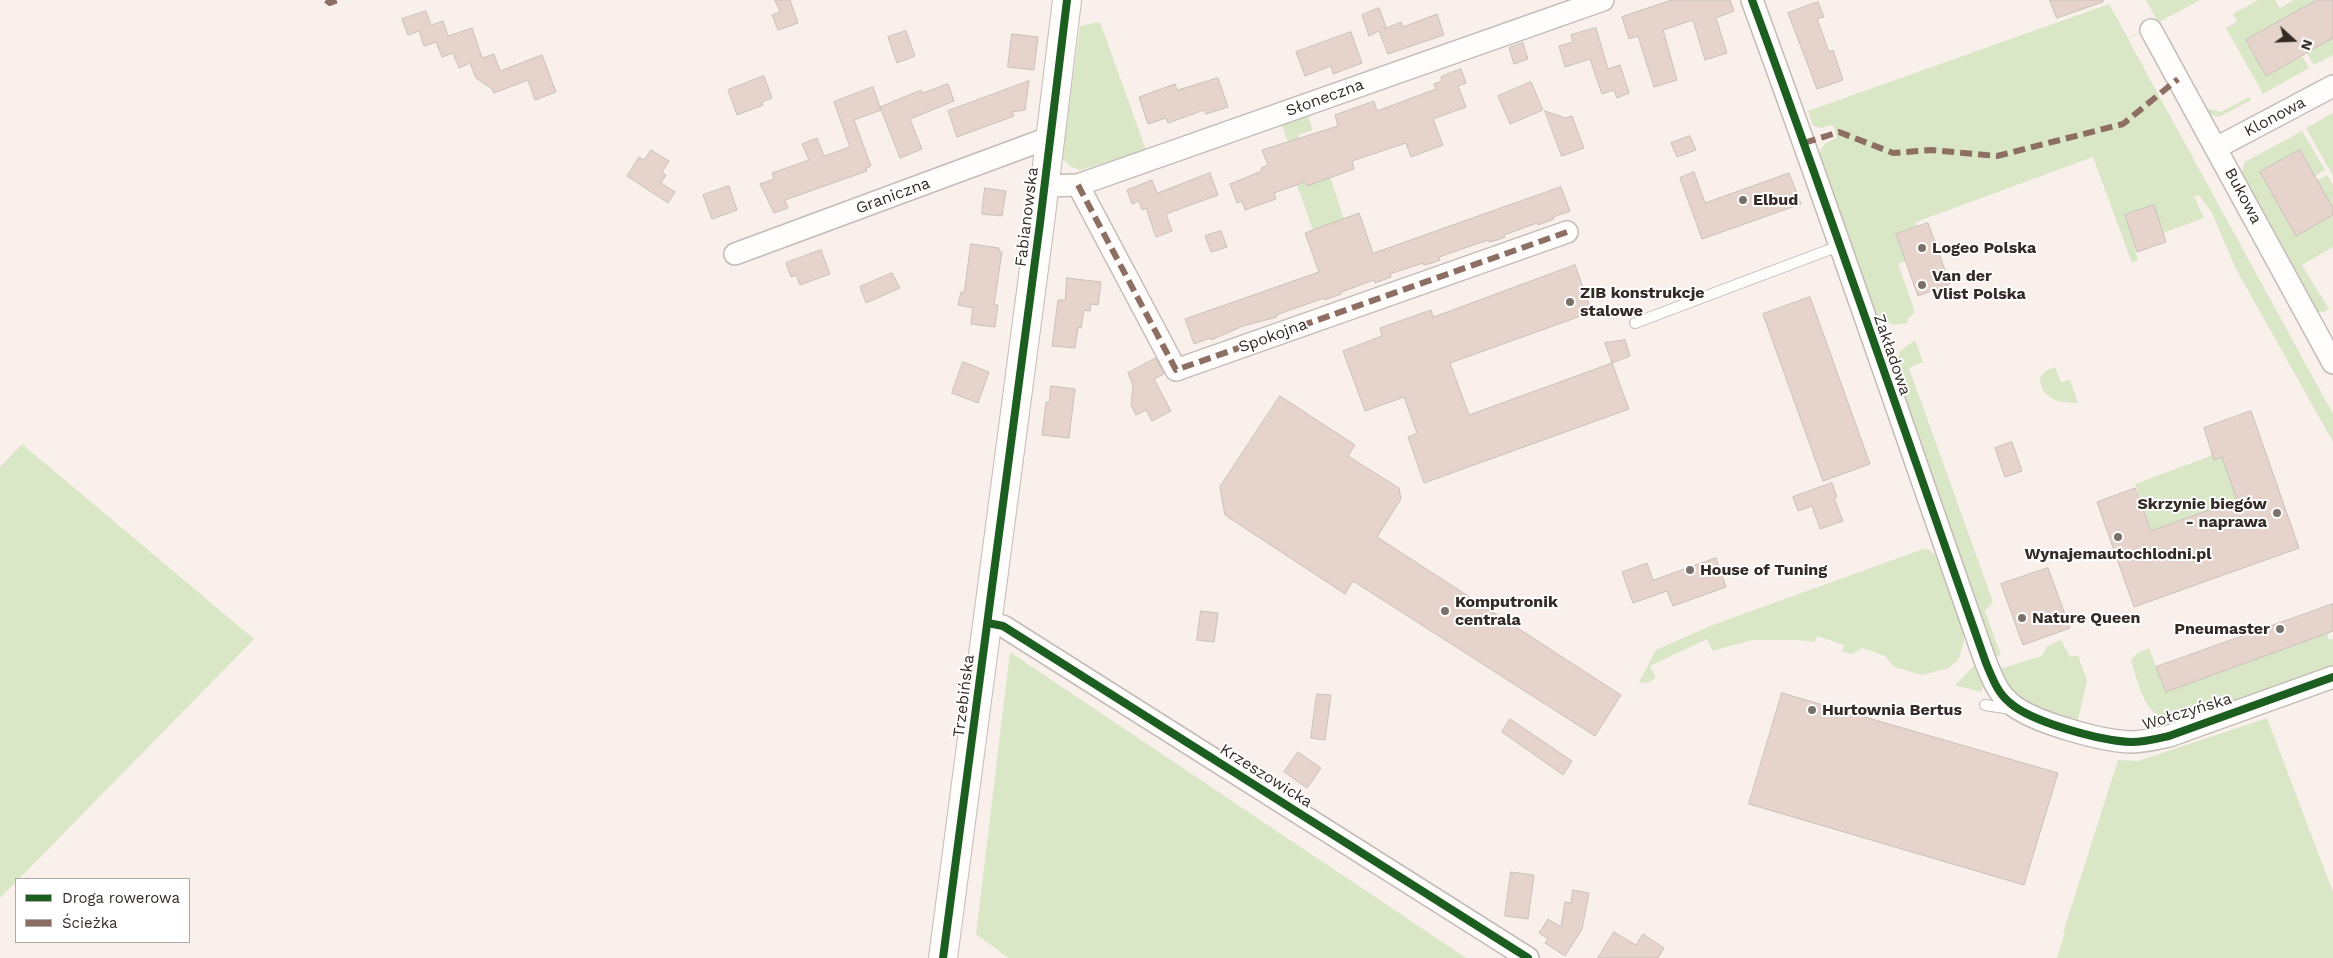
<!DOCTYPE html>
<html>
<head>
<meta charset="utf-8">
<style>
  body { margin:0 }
  #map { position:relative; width:2333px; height:958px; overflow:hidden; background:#f9f0ec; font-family:"Work Sans",sans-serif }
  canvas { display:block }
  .legend { position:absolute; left:15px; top:878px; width:175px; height:65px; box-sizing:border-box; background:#fff; border:1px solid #aeaaa8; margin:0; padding:6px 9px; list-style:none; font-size:15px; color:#342b26 }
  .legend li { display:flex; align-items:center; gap:10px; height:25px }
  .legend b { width:25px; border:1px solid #aeaaa8 }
  .north { position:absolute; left:2268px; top:15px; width:50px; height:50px; -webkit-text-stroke:4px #fff; paint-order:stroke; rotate:110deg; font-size:14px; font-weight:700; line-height:20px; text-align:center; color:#342b26 }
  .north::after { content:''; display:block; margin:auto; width:18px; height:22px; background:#342b26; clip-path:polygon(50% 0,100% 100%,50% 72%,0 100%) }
</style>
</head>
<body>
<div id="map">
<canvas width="2333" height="958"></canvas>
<ul class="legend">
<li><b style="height:6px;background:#1b5e20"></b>Droga rowerowa</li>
<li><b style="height:6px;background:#8d6e63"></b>Ścieżka</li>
</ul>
<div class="north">N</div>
</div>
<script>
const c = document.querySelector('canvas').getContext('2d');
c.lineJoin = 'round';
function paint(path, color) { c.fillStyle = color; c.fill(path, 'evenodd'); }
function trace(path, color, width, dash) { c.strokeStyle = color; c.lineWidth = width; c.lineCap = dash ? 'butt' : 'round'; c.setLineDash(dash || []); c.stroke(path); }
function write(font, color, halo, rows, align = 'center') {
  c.font = font + ' "Work Sans",sans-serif'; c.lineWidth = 4; c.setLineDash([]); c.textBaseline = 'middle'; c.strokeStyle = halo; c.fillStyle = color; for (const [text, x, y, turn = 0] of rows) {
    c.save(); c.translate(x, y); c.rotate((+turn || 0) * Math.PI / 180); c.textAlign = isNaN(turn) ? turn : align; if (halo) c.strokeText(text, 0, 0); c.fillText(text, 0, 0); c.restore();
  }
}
const green = new Path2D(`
  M2146,0H2200L2128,39L2333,414V442L2236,269L2212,213L2199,195L2194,196L2204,218L2163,233L2154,206L2125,214L2138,260L2132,263L2093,157L1916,222L1917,226L1896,234L1906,261L1898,264L1915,312L1907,320L1908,323C1892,326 1884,324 1872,313L1819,160C1820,146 1824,143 1837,138L1834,127L1831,125L1821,128L1813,126L1808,111L2109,4L2128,38L2158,22Z
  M2258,0H2275L2280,8L2294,0H2317L2246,40L2266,76L2302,56L2309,68L2263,94L2226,28L2237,22L2233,14Z
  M1100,22L1146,150L1081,170L1071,167L1062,159L1080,26Z
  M2333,38V55L2314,65L2307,53Z
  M2249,97L2251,100L2219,117L2209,114L2206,108L2221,112Z
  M2333,113V176L2306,128Z
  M1307,115L1313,130L1298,135L1299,138L1288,142L1282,125Z
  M2302,131L2325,170L2315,176L2300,150L2261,172L2333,215V247L2302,265L2329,309L2324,312H2317L2241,174L2245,162Z
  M2327,175L2333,185V208L2317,180Z
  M1330,177L1344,219L1313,230L1297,185Z
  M1915,340L1923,362L1909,368L1993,602L1985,611L2001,655L1995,657L1895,370L1900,351Z
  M2055,367L2061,382L2070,380L2078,403C2060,403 2041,400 2040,378L2045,371Z
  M22,444L254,639L19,879H16V882L0,898V467Z
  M2213,455L2215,460L2222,457L2237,500L2151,531L2135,484Z
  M1923,549L1930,550L1935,555L1963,624L1964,642L1958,660L1949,668L1922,675L1894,667L1885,656L1863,648L1852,654L1842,652L1844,645L1817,636L1815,642L1798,640H1752L1712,651L1707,639L1650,666L1656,678L1647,683L1639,682L1656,650L1710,626Z
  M2327,633L2329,640L2333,639V667L2176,722C2144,720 2140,686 2131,661L2136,654L2149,648L2166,692Z
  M2061,640L2070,657L2078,655L2087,681L2078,720C2043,710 2016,706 2000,669L2042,656L2046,647Z
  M1010,652L1466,958H1008L976,934Z
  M1977,663L1983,686L1981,692L1955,685Z
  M2267,718L2333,892V958H2057L2065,932L2063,933L2118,760L2138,761Z`);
const building = new Path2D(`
  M775,0H790L798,23L778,30L772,15L780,12Z
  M1672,0H1730L1734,11L1716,18L1727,53L1705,60L1693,20L1663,30L1677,80L1654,87L1638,36L1629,39L1622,17Z
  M2050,0H2103V2L2057,18Z
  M2317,0H2333V38L2266,76L2246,40Z
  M1818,2L1824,17L1817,19L1829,52L1833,50L1843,80L1817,89L1788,13Z
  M1379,8L1386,27L1384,29L1401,22L1403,27L1437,14L1444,35L1388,54L1379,31L1369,36L1362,15Z
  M426,11L431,25L443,21L448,36L472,28L482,58L494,54L500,71L542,55L556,92L535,100L528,80L494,93L492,89L476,78L470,63L459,68L453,53L442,57L436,42L424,46L419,31L408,35L402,19Z
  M1596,28L1608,69L1620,65L1629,93L1617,98L1614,90L1602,94L1590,59L1565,67L1559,46L1573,42L1571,35Z
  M906,31L915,56L897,63L888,37Z
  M1351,32L1362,63L1333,74L1331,66L1305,76L1296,52Z
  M1012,34L1038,37L1034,70L1008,67Z
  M1523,43L1528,59L1514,64L1509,48Z
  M1461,69L1466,83L1458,86L1466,107L1433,119L1443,145L1411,157L1406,143L1352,161L1354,169L1307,186L1305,182L1274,193L1276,199L1245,210L1242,201L1237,203L1230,184L1262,171L1261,168L1268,165L1262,150L1338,126L1335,115L1374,101L1377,111L1436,89L1434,84L1442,81L1441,77Z
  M764,76L772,98L762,102L763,105L737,115L728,90Z
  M1218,78L1228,107L1206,114L1204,110L1168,123L1166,118L1148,124L1139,97L1175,84L1177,90Z
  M1029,81L1025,110L1012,112L1014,116L957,137L948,111Z
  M1531,82L1543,110L1510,124L1498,96Z
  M948,84L954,101L910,119L922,149L900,158L880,107L921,90L922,93Z
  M873,87L881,110L854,120L871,166L866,168L867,171L785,200L788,208L774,213L760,184L774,179L772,173L809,160L802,144L817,138L824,156L850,147L834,102Z
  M1545,111L1565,118L1572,116L1584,148L1562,156Z
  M1690,136L1696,150L1677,157L1671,143Z
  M651,150L669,161L662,172L666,175L661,183L675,192L668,203L627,176L639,157L644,160Z
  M2300,150L2333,208V215L2296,236L2260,172Z
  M1694,172L1705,203L1789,173L1801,204L1702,239L1680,178Z
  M1210,173L1218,195L1166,214L1172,231L1156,237L1146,208L1142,210L1139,201L1132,204L1127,190L1152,180L1157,193Z
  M729,186L737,210L712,219L703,195Z
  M1561,187L1570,211L1553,217L1554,219L1538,225L1537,223L1504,235L1505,237L1497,240L1489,242L1488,240L1439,257L1440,260L1432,263L1424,265L1423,263L1390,274L1391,277L1375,283L1374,280L1341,292V294L1325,300L1324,298L1276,315L1277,317L1243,326L1211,340L1210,338L1194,344L1185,319L1319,272L1305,233L1359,213L1373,253Z
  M985,188L1006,191L1002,216L982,214Z
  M2154,205L2166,242L2137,252L2125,215Z
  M1928,223L1950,284L1918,296L1896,234Z
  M1221,231L1227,247L1211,252L1205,236Z
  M971,244L999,248V251L1002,252L994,305H998L995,327L971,324L973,308L958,305L961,292H964Z
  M821,250L830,274L800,285L796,275L791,277L786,263Z
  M1575,265L1592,312L1450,363L1469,415L1612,363L1629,409L1424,483L1408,437L1417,433L1404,397L1365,411L1343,351L1382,336L1380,328L1431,310L1433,317Z
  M892,273L900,288L866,303L860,287Z
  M1067,278L1101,282L1098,305L1091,304L1090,311L1084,310L1081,328L1078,327L1075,348L1052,346L1058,300H1065Z
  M1810,297L1870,464L1823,481L1763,314Z
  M1625,340L1630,356L1612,363L1605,343Z
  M1156,358L1164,374L1154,379L1171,411L1152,421L1146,410L1136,415L1131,405L1133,385L1128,373Z
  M963,362L989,372L978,403L952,393Z
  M1051,386L1075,389L1069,438L1042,435L1046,402L1049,403Z
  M1280,396L1355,445L1348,456L1399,488L1401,499L1377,537L1621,695L1595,736L1353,581L1345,594L1225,515L1220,487Z
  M2251,411L2299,548L2134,607L2097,502L2135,488L2151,531L2237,500L2222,457L2214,460L2204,428Z
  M2012,442L2022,471L2005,477L1995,448Z
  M1832,483L1837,497L1834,498L1843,521L1820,529L1812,506L1798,511L1793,497Z
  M1716,558L1726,587L1673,606L1667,591L1633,603L1622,572L1647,563L1653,580Z
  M2048,568L2070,628L2023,645L2001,584Z
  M2333,604V631L2166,692L2156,667Z
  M1201,611L1218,613L1214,642L1197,640Z
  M1782,693L2058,773L2024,885L1749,804Z
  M1317,694L1331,695L1325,740L1311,738Z
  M1510,719L1572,761L1563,775L1502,732Z
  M1298,752L1321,768L1307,788L1284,772Z
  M1511,872L1534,875L1528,919L1505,916Z
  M1573,890L1589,893L1582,929L1565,956L1545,943L1548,939L1539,933L1548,919L1561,927L1565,902L1571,903Z
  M1614,932L1636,945L1643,934L1664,948L1658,958H1598Z`);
const lane = new Path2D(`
  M1635,323L1839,246
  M1985,705L2011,709`);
const street = new Path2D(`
  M1752,0C1833,220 1908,442 1986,663C1992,677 1997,692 2009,702C2030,722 2102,741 2131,742C2144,742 2156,739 2169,736L2333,677
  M2151,30L2333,363
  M2216,148L2333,86
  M1078,185L1176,370L1567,232
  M1045,186L1078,185L1603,0
  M735,254L1051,137
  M988,623L1003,626L1528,958`);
const secondary = new Path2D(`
  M943,958L1040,223L1067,0`);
const quiet = new Path2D(`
  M326,0L330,3L338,0
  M1804,143L1839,132L1893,153L1931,150L1997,156L2123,124L2178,79
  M1078,185L1176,370L1567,232`);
const cycleway = new Path2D(`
  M1752,0C1833,220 1908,442 1986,663C1992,677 1997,692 2009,702C2030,722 2102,741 2131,742C2144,742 2156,739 2169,736L2333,677
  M988,623L1003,626L1528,958
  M943,958L1040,223L1067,0`);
const markers = [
  [1743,200,5,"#79706b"],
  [1922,248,5,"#79706b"],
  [1922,285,5,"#79706b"],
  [1570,302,5,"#79706b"],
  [2277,513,5,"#79706b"],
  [2118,537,5,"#79706b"],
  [1690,570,5,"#79706b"],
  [1445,611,5,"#79706b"],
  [2022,618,5,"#79706b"],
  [2280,629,5,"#79706b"],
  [1812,710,5,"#79706b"]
];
const streetNames = [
  ["Słoneczna",1325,98,-20],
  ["Klonowa",2275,117,-28],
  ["Graniczna",893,196,-20],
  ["Bukowa",2243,196,62],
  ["Fabianowska",1027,217,-83],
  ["Spokojna",1273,336,-20],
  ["Zakładowa",1892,355,71],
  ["Trzebińska",964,696,-83],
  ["Wołczyńska",2187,712,-17],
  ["Krzeszowicka",1266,776,32]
];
const poiNames = [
  ["Elbud",1753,200],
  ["Logeo Polska",1932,248],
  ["Van der",1932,276],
  ["Vlist Polska",1932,294],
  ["ZIB konstrukcje",1580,293],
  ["stalowe",1580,311],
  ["Skrzynie biegów",2267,504,"right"],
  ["- naprawa",2267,522,"right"],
  ["Wynajemautochlodni.pl",2118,554,"center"],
  ["House of Tuning",1700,570],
  ["Komputronik",1455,602],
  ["centrala",1455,620],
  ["Nature Queen",2032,618],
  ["Pneumaster",2270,629,"right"],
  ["Hurtownia Bertus",1822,710]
];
paint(green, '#dae7c7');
paint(building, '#e6d4cc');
trace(building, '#c8c0bb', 1);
trace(lane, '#c3bbb7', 12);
trace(street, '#c3bbb7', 24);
trace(secondary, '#c3bbb7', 30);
trace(lane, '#fefdfc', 10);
trace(street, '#fefdfc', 21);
trace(secondary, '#fefdfc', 28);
trace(quiet, '#8d6e63', 6, [12, 6]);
trace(cycleway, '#1b5e20', 8);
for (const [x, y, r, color] of markers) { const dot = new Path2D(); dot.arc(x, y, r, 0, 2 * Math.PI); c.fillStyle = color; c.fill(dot); trace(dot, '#fff', 2); }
write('16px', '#342b26', '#fff', streetNames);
write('bold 16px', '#342b26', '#fff', poiNames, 'left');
</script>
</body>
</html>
